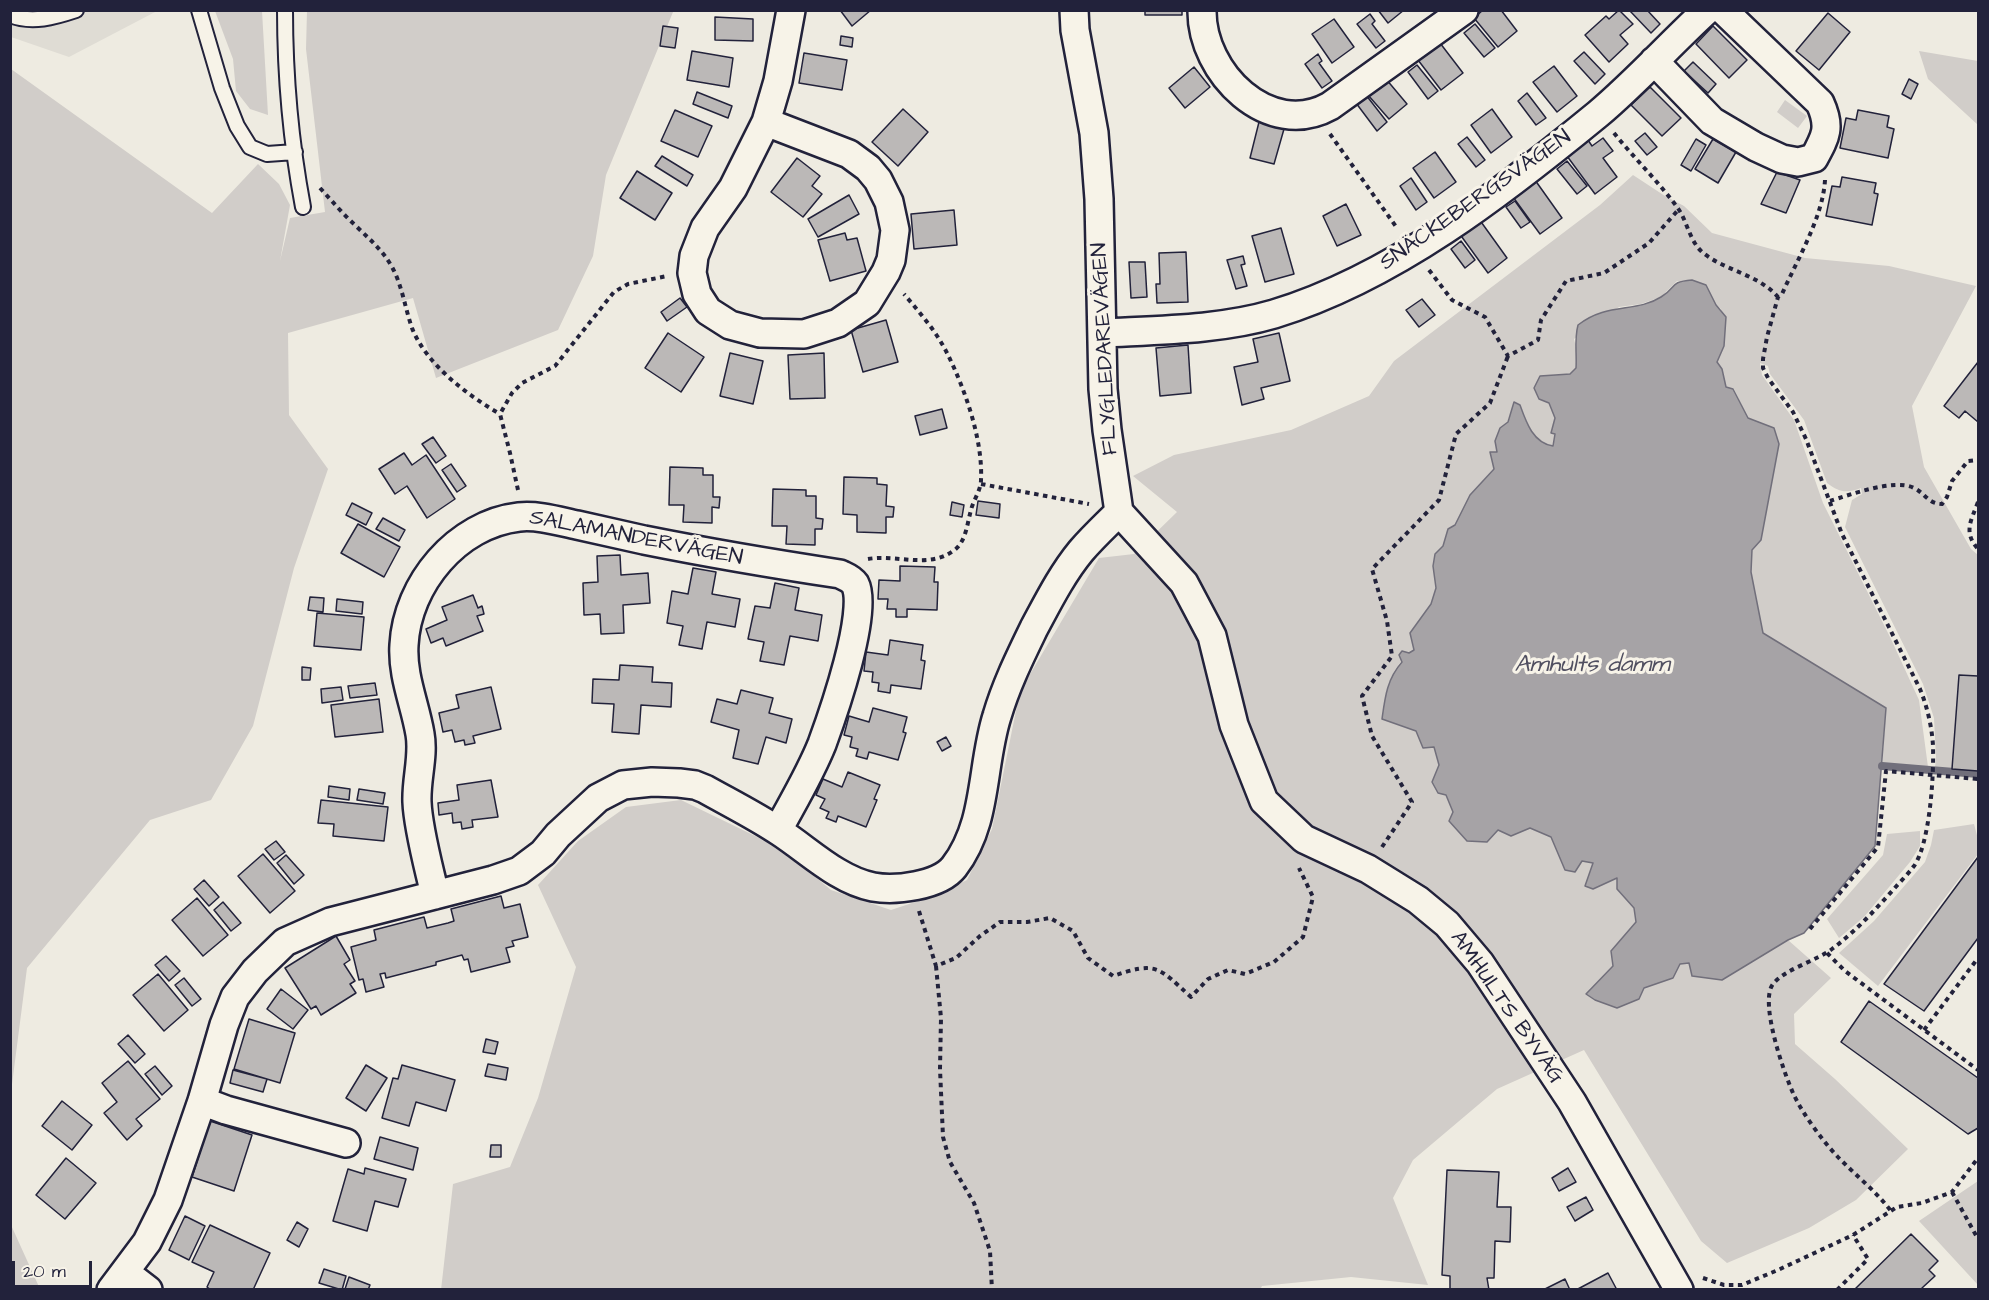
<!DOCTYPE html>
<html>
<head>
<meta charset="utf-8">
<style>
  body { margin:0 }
  #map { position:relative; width:1989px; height:1300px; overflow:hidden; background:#eeebe1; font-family:"Architects Daughter",sans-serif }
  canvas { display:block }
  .frame { position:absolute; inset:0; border:12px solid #22223b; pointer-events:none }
  .scale { position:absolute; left:12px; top:1261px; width:80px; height:27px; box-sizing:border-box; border:3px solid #22223b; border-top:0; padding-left:8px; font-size:18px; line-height:21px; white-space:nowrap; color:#22223b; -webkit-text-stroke:4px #f7f3e8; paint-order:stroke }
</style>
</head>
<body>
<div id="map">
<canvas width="1989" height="1300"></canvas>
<div class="frame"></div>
<div class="scale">20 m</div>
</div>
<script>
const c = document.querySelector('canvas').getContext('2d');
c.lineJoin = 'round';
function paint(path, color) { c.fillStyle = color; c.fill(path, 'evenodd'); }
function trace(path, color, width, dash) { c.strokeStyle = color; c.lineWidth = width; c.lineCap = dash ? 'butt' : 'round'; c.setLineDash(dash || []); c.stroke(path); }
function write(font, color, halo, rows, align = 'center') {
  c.font = font + ' "Architects Daughter",sans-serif'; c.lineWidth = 6; c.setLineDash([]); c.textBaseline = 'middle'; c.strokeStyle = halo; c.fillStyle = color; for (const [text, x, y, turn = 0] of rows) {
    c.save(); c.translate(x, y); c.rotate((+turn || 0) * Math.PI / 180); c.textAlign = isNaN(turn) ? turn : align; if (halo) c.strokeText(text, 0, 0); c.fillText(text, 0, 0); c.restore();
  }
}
const built = new Path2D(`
  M11,11H157L69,57L11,37Z`);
const green = new Path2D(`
  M215,11H262L268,115L250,109L236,91L233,59Z
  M307,11L673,12L606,175L593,256L558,330L436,378L413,298L288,333L289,415L328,469L294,568L253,726L211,800L150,820L27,968L11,1092V69L212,213L258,164L279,184L290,205L280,261L290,218L325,212L306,49Z
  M1919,51L1978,61V125L1928,79Z
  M1785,100L1807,116L1798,128L1777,112Z
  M1633,175L1665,196L1684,206L1712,233L1805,258L1889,266L1976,286L1912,406L1924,467L1971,549L1978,555V676L1959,675L1952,769L1935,768L1936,757L1934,718L1923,684L1845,527L1852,500L1862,494L1861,488C1847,493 1840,493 1827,483L1804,420L1770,374L1768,366L1760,363L1762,375L1794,420L1823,503L1891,639L1919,700L1928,767L1882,763L1886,708L1763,633L1751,572L1752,550L1761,540L1774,428L1748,418L1734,389L1726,388L1722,369L1717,362L1724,346L1721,309L1716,305L1706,285L1677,281L1661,297L1641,304L1619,307L1574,339L1577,351L1576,368L1570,374L1552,375L1549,403L1555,418L1551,432L1555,434L1553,447C1533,442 1527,423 1520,405L1514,403L1497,452L1494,468L1470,495L1455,526L1448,529L1443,546L1435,554L1433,566L1436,588L1431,604L1410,633L1414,650C1390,666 1385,692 1382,719L1416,731L1434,746L1446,795L1453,812L1449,822L1498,830L1511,836L1530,828L1551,837L1582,861L1593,863L1586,886L1593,889L1617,878V889L1634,908L1636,922L1611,951L1613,966L1587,993L1595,1000L1617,1008L1639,999L1644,988L1673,978L1680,964L1689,963L1722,980L1788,940L1831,978L1794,1014L1795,1044L1835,1079L1908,1149L1856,1200L1809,1228L1727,1263L1701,1241L1584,1050L1497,1089L1413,1160L1393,1198L1428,1285L1351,1277L1262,1286L1260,1290H441L453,1184L510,1167L538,1098L576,967L538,885L578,841L626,807L681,800L782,849L831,890L891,910L933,896L967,880L992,829L1020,691L1099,558L1134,554L1177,512L1133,476L1174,455L1291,430L1369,396L1394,361L1600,205Z
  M1974,824L1978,839V854L1878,986L1839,953L1874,921L1925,862L1931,845L1934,830Z
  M1920,831V846L1910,862L1864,917L1839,938L1827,919L1883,855L1887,834Z
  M1978,1181V1285L1919,1221Z
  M11,1225L40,1289H11Z`);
const water = new Path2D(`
  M1692,280L1706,285L1716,305L1726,317L1724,346L1717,362L1722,369L1726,387L1733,389L1748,418L1774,428L1779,444L1761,540L1752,550L1751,572L1763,633L1886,708L1875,846L1804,933L1788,940L1722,980L1692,976L1689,963L1680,964L1673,978L1644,988L1639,999L1617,1008L1595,1000L1586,994L1613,966L1611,951L1636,922L1634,908L1617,889V878L1593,889L1585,886L1593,863L1582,861L1575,872L1565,870L1551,837L1530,828L1511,836L1498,830L1487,842L1467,841L1449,821L1453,812L1446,795L1438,793L1432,782L1439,765L1434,747L1423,748L1416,731L1382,719C1385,697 1387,679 1402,662L1399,655L1402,651L1409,653L1414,650L1410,633L1431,604L1436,588L1433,566L1435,554L1443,546L1448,529L1455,525L1470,495L1494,469L1490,452H1497L1495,441L1500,428L1508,422L1514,402L1520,405C1526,422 1533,443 1553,446L1555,434L1551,433L1555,418L1549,403L1539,399L1534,388L1540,376L1570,374L1576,368C1577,353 1574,340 1578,325C1607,302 1636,313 1661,297C1678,287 1668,282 1692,280Z`);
const stream = new Path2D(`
  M1882,766L1978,774`);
const building = new Path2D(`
  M840,10H871L852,26Z
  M1145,10H1182V15H1145Z
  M1378,10H1404L1388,23Z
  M1483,10H1501L1517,31L1498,47L1474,18Z
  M1619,10L1633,24L1620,35L1628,44L1609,62L1585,35L1606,16L1609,19Z
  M1647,10L1660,24L1651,33L1630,11Z
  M1828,13L1850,32L1819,70L1796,51Z
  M1370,14L1375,21L1372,24L1385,41L1376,48L1357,24Z
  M715,17L753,19V41L715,40Z
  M1334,19L1354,47L1332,63L1312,34Z
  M1475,24L1495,48L1484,57L1464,33Z
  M663,26L678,28L675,48L660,46Z
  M1713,26L1747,60L1729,78L1696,44Z
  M841,36L853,38L852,47L840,45Z
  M1440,43L1463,73L1441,90L1418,60Z
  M692,51L733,58L729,87L687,80Z
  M1584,52L1605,74L1595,84L1574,61Z
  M804,53L847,60L842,90L799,83Z
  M1318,54L1322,61L1319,63L1332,81L1322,88L1305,64Z
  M1693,62L1716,84L1708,93L1684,71Z
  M1417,65L1438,91L1428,99L1408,72Z
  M1554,66L1577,96L1557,112L1533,82Z
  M1194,67L1210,87L1185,108L1169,88Z
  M1386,79L1407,104L1389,119L1368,95Z
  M1909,79L1918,84L1911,99L1902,94Z
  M1650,87L1681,118L1662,136L1631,105Z
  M697,92L732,106L728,118L693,104Z
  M1527,93L1546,118L1536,125L1518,101Z
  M1366,95L1387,122L1377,131L1356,103Z
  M903,109L928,132L898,166L872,142Z
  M1492,109L1512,137L1491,153L1471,125Z
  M675,110L712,126L698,157L661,141Z
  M1858,110L1889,116L1887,127L1894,129L1888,158L1840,148L1846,118L1856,120Z
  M1259,122L1284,129L1274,164L1250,158Z
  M1645,133L1657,147L1647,155L1635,141Z
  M1467,137L1485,160L1476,167L1458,144Z
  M1603,138L1613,151L1603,158L1617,177L1595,194L1567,156L1588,140L1592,146Z
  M1696,139L1706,145L1691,171L1681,165Z
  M1713,139L1736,152L1718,183L1695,169Z
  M1435,152L1456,182L1434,198L1413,168Z
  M662,156L693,175L687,186L655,166Z
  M797,158L820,176L812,186L822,194L803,217L771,192Z
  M1567,161L1587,186L1577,194L1557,169Z
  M637,171L672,193L655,220L620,198Z
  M1777,172L1800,180L1786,213L1761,204Z
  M1842,177L1876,183L1874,193L1878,194L1872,225L1826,216L1832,186L1840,187Z
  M1411,178L1427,202L1416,210L1400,186Z
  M1535,180L1562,218L1540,234L1513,197Z
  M849,195L859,214L818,237L808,219Z
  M1515,201L1530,222L1521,228L1506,207Z
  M1346,204L1361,235L1337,246L1323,216Z
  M954,210L957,245L914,249L911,214Z
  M1479,219L1507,258L1488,273L1459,233Z
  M1281,228L1294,274L1265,282L1252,236Z
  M845,233L847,240L857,238L866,271L830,281L818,240Z
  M1461,241L1475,260L1465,268L1451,249Z
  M1186,252L1188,302L1157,303L1156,284H1160L1159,253Z
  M1243,256L1245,264L1241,265L1247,286L1236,289L1227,260Z
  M1129,262H1145L1147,297L1131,298Z
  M680,298L687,307L667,321L661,312Z
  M1422,299L1435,315L1419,327L1406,310Z
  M886,320L898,362L863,372L851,330Z
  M668,333L704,357L681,392L645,368Z
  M1279,333L1290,381L1261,388L1264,399L1242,405L1234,367L1258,362L1253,339Z
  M1188,345L1191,393L1160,396L1156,348Z
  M730,353L763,361L753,404L720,396Z
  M824,353L825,398L790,399L788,355Z
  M1978,362V422L1965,411L1959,418L1944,406Z
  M942,409L947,428L920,435L915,416Z
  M433,437L446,456L436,463L422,444Z
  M404,453L412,465L426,455L455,499L427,518L407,486L395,494L379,469Z
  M451,464L466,486L457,492L442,470Z
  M670,467L703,468V475H713V497H720L719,508L712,507V523L683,522L684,505H669Z
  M844,477L877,478V484L887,485L886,506L894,507L893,517H886V533L857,532V515L843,514Z
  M773,489L806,490V496H816V518L823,519L822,529H815V545L786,544L787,526H772Z
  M978,501L1000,504L999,518L976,515Z
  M952,502L964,505L962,517L950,515Z
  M352,503L372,513L366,525L346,515Z
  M383,518L405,530L399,541L376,529Z
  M358,524L400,547L384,577L341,553Z
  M620,555L621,575L648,573L650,603L623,605L624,633L601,634L600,614L584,615L583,583L598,582L597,556Z
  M900,566L935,567L934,582H938L937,610L907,609V617H896V609H887L888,599H878L879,580L900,581Z
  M693,568L716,572L712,594L740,599L735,627L707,622L702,649L679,645L683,626L667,623L672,591L688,594Z
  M775,583L799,588L795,610L822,615L818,641L790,636L784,665L760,661L764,642L748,639L755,606L770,608Z
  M473,595L478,608L482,606L484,614L477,616L483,631L446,646L443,638L431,643L426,629L447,620L442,607Z
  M310,597L324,598L323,612L308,610Z
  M337,599L363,602L362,614L336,611Z
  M317,613L364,617L361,650L314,646Z
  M890,640L923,645L921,660L925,661L921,689L891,685L890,693L878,691L879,683L872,682L873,672L864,671L866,652L888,655Z
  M620,665L653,667L652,682L672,683L671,707L641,705L639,734L612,732L614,704L592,703L593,679L619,680Z
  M302,667L311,668L310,680H302Z
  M1959,675L1978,676V771L1952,769Z
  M375,683L377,695L350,698L348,686Z
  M341,687L343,700L322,703L321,689Z
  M491,687L501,729L473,736L475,743L465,745L464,740L455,742L452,730L443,732L439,713L459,708L456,695Z
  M741,690L773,698L769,713L792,719L786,743L766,737L758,764L733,758L739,730L711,722L717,699L737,704Z
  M379,699L383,732L335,737L331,705Z
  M873,708L907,717L903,732L906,733L898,760L869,752L867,759L856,756L858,749L850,747L852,737L844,735L849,716L869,722Z
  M946,737L951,746L942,751L937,742Z
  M848,772L880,785L874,799L877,800L866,827L838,816L836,822L826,818L829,812L820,808L825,799L816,795L823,779L842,787Z
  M491,780L498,817L472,820L473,827L462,829L461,822L453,823L452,813L439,815L438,803L459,800L457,785Z
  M329,786L350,789L349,800L328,797Z
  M359,789L385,793L383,804L357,800Z
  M321,800L388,807L384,841L333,836L334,824L318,823Z
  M276,841L285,852L274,860L265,849Z
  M263,854L295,891L270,913L238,876Z
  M286,855L304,875L294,884L277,863Z
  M1978,857V938L1924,1011L1884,984Z
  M204,880L219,897L209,906L194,889Z
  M501,896L504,908L520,904L528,937L512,941L514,946L506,948L510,962L471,972L468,959L464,960L462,955L436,962V965L386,978L385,973L380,974L384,987L366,992L363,979L359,980L351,947L376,940L374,930L424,917L427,928L448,923L454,921L451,909Z
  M197,898L228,935L203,956L172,920Z
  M223,902L241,923L231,931L214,910Z
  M336,936L350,960L344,964L355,981L350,984L356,993L321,1015L316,1006L311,1009L285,968Z
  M166,956L180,971L169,981L155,965Z
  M158,974L188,1010L164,1031L133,995Z
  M184,978L201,999L192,1006L175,985Z
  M281,989L308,1010L293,1029L267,1009Z
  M1869,1001L1978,1078V1128L1968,1134L1841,1042Z
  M249,1019L295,1033L280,1083L234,1069Z
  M128,1035L145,1054L135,1063L118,1044Z
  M486,1039L498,1042L495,1054L483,1052Z
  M128,1061L160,1099L136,1119L142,1126L127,1140L104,1113L117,1102L102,1083Z
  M488,1064L508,1068L506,1080L485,1076Z
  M366,1065L387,1078L366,1111L346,1098Z
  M402,1065L455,1080L446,1111L416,1102L409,1126L382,1118L393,1078L398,1079Z
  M155,1066L172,1086L162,1095L145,1074Z
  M233,1070L267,1079L263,1092L230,1083Z
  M62,1101L92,1125L72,1150L42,1126Z
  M210,1121L252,1135L234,1191L192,1177Z
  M380,1137L418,1148L413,1170L374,1159Z
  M491,1145H501V1157H490Z
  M66,1158L96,1183L65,1219L36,1195Z
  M365,1168L406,1179L398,1207L375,1201L367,1231L333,1221L348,1169L364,1174Z
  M1568,1168L1576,1182L1559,1191L1552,1178Z
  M1447,1170L1499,1172L1497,1207H1511L1510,1242L1495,1241L1494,1278H1487L1489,1290H1450V1276L1442,1275Z
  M1586,1197L1593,1210L1575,1221L1567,1207Z
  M185,1216L205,1226L189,1260L169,1250Z
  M297,1222L308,1229L299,1247L287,1240Z
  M210,1225L270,1253L253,1290H211L207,1287L214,1272L192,1262Z
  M1911,1234L1938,1261L1929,1270L1935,1276L1922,1288L1924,1290H1854Z
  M324,1269L346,1276L342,1290L319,1283Z
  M1608,1273L1617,1290H1576Z
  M349,1277L370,1285L368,1290L345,1289Z
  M1565,1279L1570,1290H1543Z`);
const path = new Path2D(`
  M1614,133C1634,158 1658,181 1677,207C1687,220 1689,240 1702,252C1725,271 1758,274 1778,297
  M1330,134L1397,228
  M1825,180C1823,217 1797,260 1782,294L1778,297L1767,337L1763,359V368L1768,378L1793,412L1806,439L1842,534L1920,689C1927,706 1932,727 1933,746C1934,775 1930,843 1914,866C1908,874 1900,882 1893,890C1874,911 1855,932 1832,949C1816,961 1785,969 1773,984C1759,1002 1784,1073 1793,1093C1802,1113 1822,1140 1837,1156C1855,1175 1875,1190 1891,1211
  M320,188C332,201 343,214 355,225C369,239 382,249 392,267C402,285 405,308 412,328C426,364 467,395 500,414
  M1429,270L1452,300L1485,317L1508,356L1538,340L1541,320L1566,281L1604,273L1649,243L1679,209
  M981,484L1089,504
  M518,490L510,453L500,414L512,393L522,383L555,366L614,292L628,284L667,276
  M1830,501C1849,495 1895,478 1914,488C1925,493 1928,504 1942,504L1947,497L1952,481L1968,461L1978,460
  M1978,502C1971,521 1963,532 1978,549
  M868,559C896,554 928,569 953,551C966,543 967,524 971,510C973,501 981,490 981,480C983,440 965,389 947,353C936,331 920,313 904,294
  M1382,847L1412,802L1372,736L1362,696L1392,656L1387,621L1372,569L1439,500L1456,434L1490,403L1508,356
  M919,911L936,966L956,958L980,936L1000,922H1027L1050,918L1073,931L1088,958L1113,976C1157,961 1158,967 1191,997L1208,979L1228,970L1245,974L1274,962L1303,937L1313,897L1299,868
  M1810,929L1878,847L1886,771L1978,779
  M1827,953L1845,971L1978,1070
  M936,966L941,1018L940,1069L943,1137L950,1162L974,1203L990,1251L992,1290
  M1924,1030L1978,958
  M1952,1192L1978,1239
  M1703,1278L1724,1285H1742L1778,1270L1853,1235L1897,1207L1922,1203L1952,1192L1978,1158
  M1837,1290L1868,1259L1853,1235`);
const service = new Path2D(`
  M199,10L222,88L237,126L250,147L267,154L295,152
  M285,10C285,76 291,143 303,207
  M10,15C32,24 55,17 76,10`);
const minor = new Path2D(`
  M1202,10C1201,73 1269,140 1330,106L1464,10
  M1654,61L1712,121L1756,147L1782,159L1798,162L1814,158C1826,136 1831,127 1820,103L1723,10
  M766,122L849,154L868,168L878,180L889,202L895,230L891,260L886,272L867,303L838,323L804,334L760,333L730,325L708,311L697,294L692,273L694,256L705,228L733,188L766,122L778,81L791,10
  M1102,333C1159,330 1220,330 1274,314C1393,278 1503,192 1598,114C1636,82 1670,44 1707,10
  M1119,512L1184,583L1212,636L1234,725L1264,801L1304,839L1368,869L1418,900L1447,924L1480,963L1572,1102L1679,1290
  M435,895C429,868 418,829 417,802C416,779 424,756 420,734C415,704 402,676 404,645C407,584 457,524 519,517C538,515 558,521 577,525C599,530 621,535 644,540C709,553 774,564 840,574C846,577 851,578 855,584C869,611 833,714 822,744C810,774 793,802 778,830
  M202,1101L226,1110L346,1143
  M126,1273L148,1290
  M111,1290L147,1242L168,1200L202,1101L224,1025L235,997L255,971L285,942L330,922L493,880L519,871L543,853L558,835L598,798L623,785L652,782L679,783L695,785L705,789C730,803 756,816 780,832C809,851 838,880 873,887C895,891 939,886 954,867C988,823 981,766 997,716C1006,685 1020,657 1034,628C1048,602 1062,574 1081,551C1093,537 1106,525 1119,512L1107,430L1103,389L1099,199L1094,133L1075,30L1074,10`);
const streetNames = [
  ["SNÄCKEBERGSVÄGEN",1476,201,-35],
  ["FLYGLEDAREVÄGEN",1106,349,-93],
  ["SALAMANDERVÄGEN",636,539,11],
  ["AMHULTS BYVÄG",1506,1008,55]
];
const waterNames = [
  ["Amhults damm",1592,666]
];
paint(built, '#dfdcd4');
paint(green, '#d1cdc9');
paint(water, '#a6a3a6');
trace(water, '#716f7b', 1.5);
trace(stream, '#716f7b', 8);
paint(building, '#bbb8b7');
trace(building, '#22223b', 1.5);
trace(service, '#22223b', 18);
trace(minor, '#22223b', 32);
trace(path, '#22223b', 4, [4.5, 4.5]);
trace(service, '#f7f3e8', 14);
trace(minor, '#f7f3e8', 27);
write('22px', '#22223b', '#f7f3e8', streetNames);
write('italic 24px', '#504f60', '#f7f3e8', waterNames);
</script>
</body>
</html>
